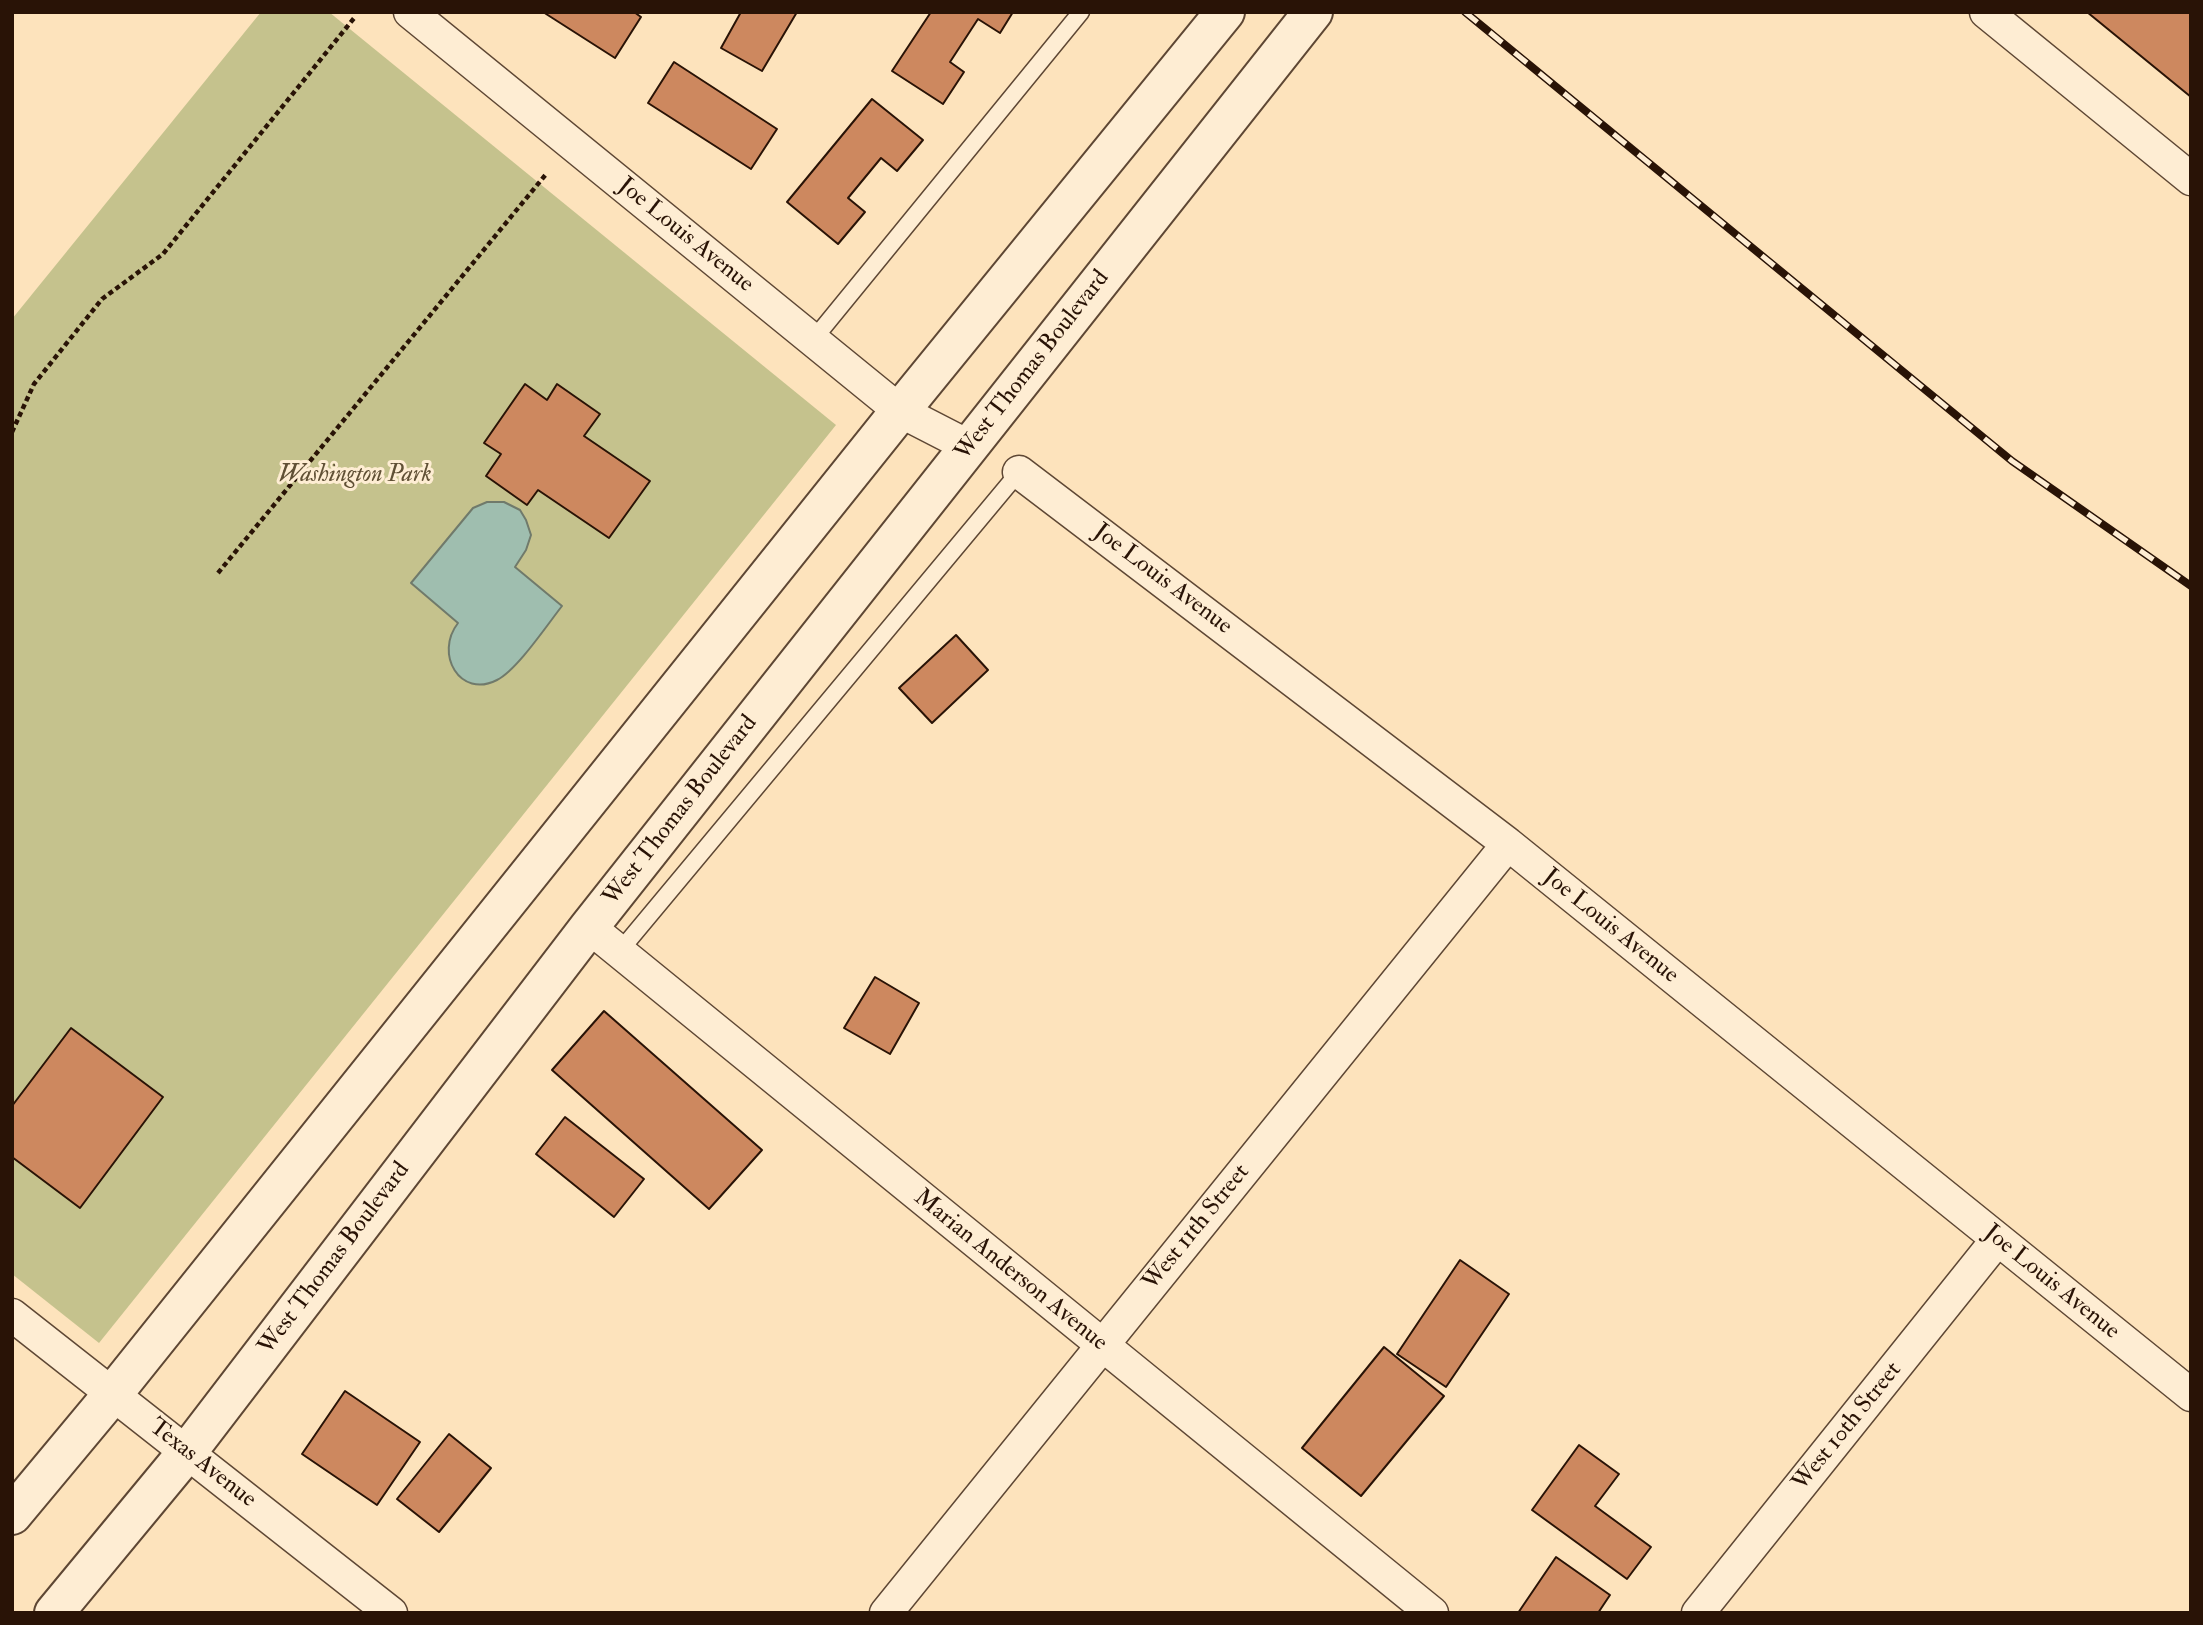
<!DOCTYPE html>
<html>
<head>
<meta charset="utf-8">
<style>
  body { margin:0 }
  #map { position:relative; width:2203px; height:1625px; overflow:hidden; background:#fde3bc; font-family:"IM FELL Double Pica",serif }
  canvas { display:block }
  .frame { position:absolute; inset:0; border:14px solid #291306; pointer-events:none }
</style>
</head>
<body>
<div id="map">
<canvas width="2203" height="1625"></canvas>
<div class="frame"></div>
</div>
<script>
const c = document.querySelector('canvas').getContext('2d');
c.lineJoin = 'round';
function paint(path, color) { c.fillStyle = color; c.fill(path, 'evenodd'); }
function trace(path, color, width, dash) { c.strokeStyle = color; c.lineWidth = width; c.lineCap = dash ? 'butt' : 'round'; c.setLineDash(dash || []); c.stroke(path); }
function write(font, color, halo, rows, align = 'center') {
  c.font = font + ' "IM FELL Double Pica",serif'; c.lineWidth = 6; c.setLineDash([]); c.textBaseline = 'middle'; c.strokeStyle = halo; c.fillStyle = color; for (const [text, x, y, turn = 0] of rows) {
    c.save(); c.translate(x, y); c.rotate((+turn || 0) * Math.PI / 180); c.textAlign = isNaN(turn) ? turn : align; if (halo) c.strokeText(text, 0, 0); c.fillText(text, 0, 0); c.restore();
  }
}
const green = new Path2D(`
  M261,12H329L836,425L99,1343L12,1274V319Z`);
const water = new Path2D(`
  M487,502H504L520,510L526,520L531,535L526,550L515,567L562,606C547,625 517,670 497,680C460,699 434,654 458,623L411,583L473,508Z`);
const building = new Path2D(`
  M543,12H634L641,17L615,58Z
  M741,12H797L762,71L721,48Z
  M931,12H1013L1000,33L978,19L950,62L964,72L943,104L892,71Z
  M2087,12H2191V97Z
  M674,62L777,129L751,169L648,103Z
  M872,99L923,140L897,171L881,158L848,198L865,212L838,244L787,202Z
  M525,384L547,400L557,384L600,414L584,436L650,481L609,538L538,490L527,505L486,476L501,454L484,443Z
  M956,635L988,670L932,723L899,688Z
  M875,977L919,1003L890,1054L844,1028Z
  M604,1011L762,1150L709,1209L552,1070Z
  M71,1028L163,1097L80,1208L12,1157V1106Z
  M565,1117L644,1179L614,1217L536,1154Z
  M1460,1260L1509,1294L1446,1387L1397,1354Z
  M1384,1347L1444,1396L1361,1496L1302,1448Z
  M345,1391L420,1442L377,1505L302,1454Z
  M449,1434L491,1468L439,1532L397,1499Z
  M1579,1445L1619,1474L1595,1506L1651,1547L1627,1579L1532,1510Z
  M1556,1557L1610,1595L1598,1613H1518Z`);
const path = new Path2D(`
  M12,432L34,384L102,299L163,254L355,17
  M218,573L547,173`);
const service = new Path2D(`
  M813,340L1081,12
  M619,952L1019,472`);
const minor = new Path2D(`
  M410,12L900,411L970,447
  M1986,12L2191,179
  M1019,472L1508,844L2191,1395
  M589,927L1432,1613
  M12,1315L391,1613
  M886,1613L1508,844
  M1698,1613L1997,1240`);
const tertiary = new Path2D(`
  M12,1515L112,1395L900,411L1225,12
  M54,1613L188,1451L589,927L1313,12`);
const rail = new Path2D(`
  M1465,12L2012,461L2191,586`);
const streetNames = [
  ["Joe Louis Avenue",685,236,39],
  ["West Thomas Boulevard",1033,366,-52],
  ["Joe Louis Avenue",1162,580,37],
  ["West Thomas Boulevard",681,811,-52],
  ["Joe Louis Avenue",1610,927,39],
  ["West 11th Street",1197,1228,-51],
  ["West Thomas Boulevard",335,1259,-53],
  ["Marian Anderson Avenue",1010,1271,39],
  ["Joe Louis Avenue",2051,1283,39],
  ["West 10th Street",1848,1427,-51],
  ["Texas Avenue",202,1464,38]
];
const parkNames = [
  ["Washington Park",355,476]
];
paint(green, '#c5c28d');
paint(water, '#9fbeaf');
trace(water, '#707a6b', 2);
paint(building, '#cd885f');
trace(building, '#291306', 2);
trace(service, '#5e4734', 19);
trace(minor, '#5e4734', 35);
trace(tertiary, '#5e4734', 42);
trace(path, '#291306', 4.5, [5, 3.5]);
trace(service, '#feedd3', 16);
trace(minor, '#feedd3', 32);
trace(tertiary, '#feedd3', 38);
trace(rail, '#291306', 8);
trace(rail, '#feedd3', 5, [16]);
write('24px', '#291306', '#feedd3', streetNames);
write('italic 24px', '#605035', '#feedd3', parkNames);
</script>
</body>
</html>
